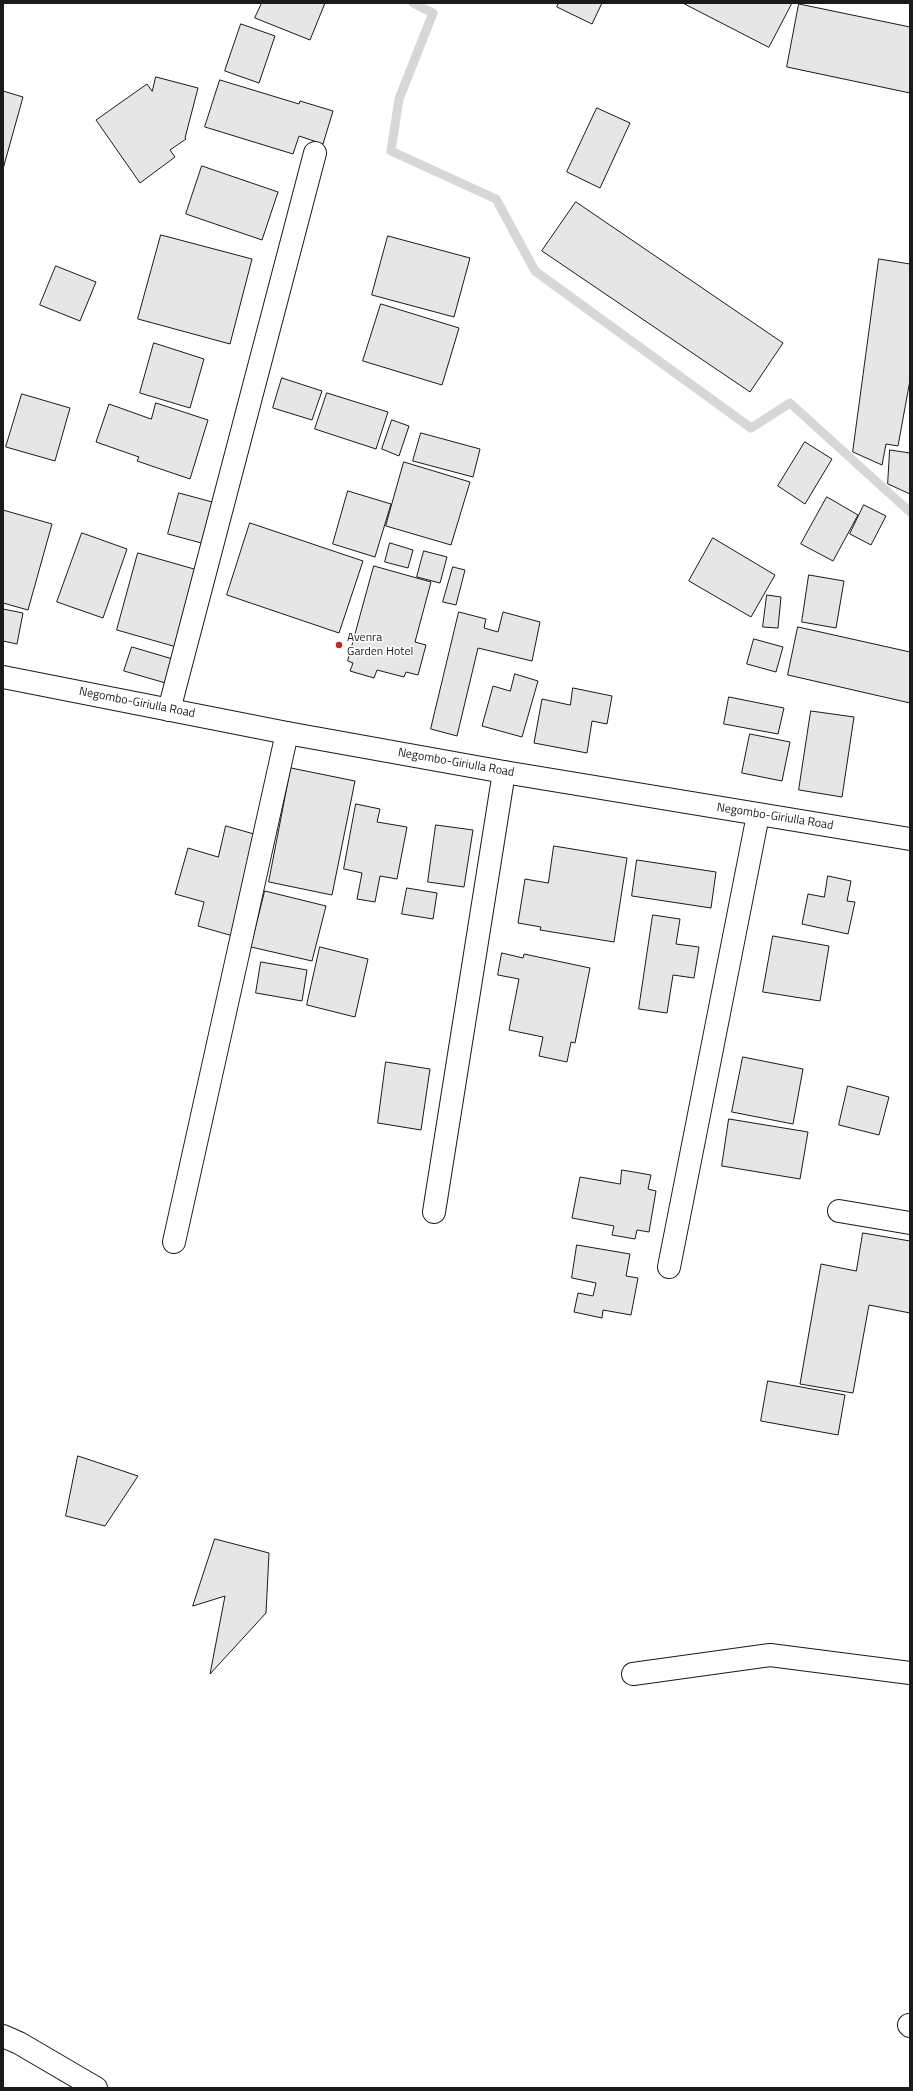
<!DOCTYPE html>
<html>
<head>
<meta charset="utf-8">
<style>
  body { margin:0 }
  #map { position:relative; width:913px; height:2091px; overflow:hidden; background:#fff; font-family:"Titillium Web",sans-serif }
  canvas { display:block }
  .frame { position:absolute; inset:0; border:4px solid #1a1a1a; pointer-events:none }
</style>
</head>
<body>
<div id="map">
<canvas width="913" height="2091"></canvas>
<div class="frame"></div>
</div>
<script>
const c = document.querySelector('canvas').getContext('2d');
c.lineJoin = 'round';
function trace(path, color, width, dash) { c.strokeStyle = color; c.lineWidth = width; c.lineCap = dash ? 'butt' : 'round'; c.setLineDash(dash || []); c.stroke(path); }
function paint(path, color) { c.fillStyle = color; c.fill(path, 'evenodd'); }
function write(font, color, halo, rows, align = 'center') {
  c.font = font + ' "Titillium Web",sans-serif'; c.lineWidth = 3; c.setLineDash([]); c.textBaseline = 'middle'; c.strokeStyle = halo; c.fillStyle = color; for (const [text, x, y, turn = 0] of rows) {
    c.save(); c.translate(x, y); c.rotate((+turn || 0) * Math.PI / 180); c.textAlign = isNaN(turn) ? turn : align; if (halo) c.strokeText(text, 0, 0); c.fillText(text, 0, 0); c.restore();
  }
}
const stream = new Path2D(`
  M413,3L433,13L399,99L391,151L496,199L535,271L751,428L790,403L910,512`);
const building = new Path2D(`
  M262,3H325L310,40L255,18Z
  M559,3H602L592,24L557,7Z
  M683,3H792L769,47Z
  M799,4L910,27V93L787,67Z
  M241,24L275,36L259,83L225,71Z
  M156,77L198,88L185,138L186,139L170,150L175,157L140,183L96,120L147,84L152,91Z
  M220,80L299,104L300,101L333,111L323,144L299,136L293,154L205,127Z
  M3,91L23,97L3,169Z
  M597,108L630,123L600,188L567,172Z
  M202,166L278,192L262,240L186,214Z
  M576,202L783,343L750,392L542,251Z
  M161,235L252,259L230,344L138,319Z
  M388,236L470,258L454,317L372,295Z
  M879,259L910,264V380L898,446L886,444L882,465L853,452Z
  M56,266L96,282L80,321L40,305Z
  M381,304L459,328L442,385L363,361Z
  M154,343L204,359L190,408L140,393Z
  M282,378L322,391L312,420L273,408Z
  M327,393L388,412L376,449L315,429Z
  M22,394L70,408L55,461L6,447Z
  M156,403L208,420L190,479L137,461L139,457L96,442L109,404L151,419Z
  M392,420L409,426L399,456L382,449Z
  M421,433L480,449L473,477L413,461Z
  M805,442L832,459L805,504L778,486Z
  M890,450L910,453V494L888,484Z
  M404,462L470,482L451,545L386,526Z
  M348,491L391,504L375,557L333,544Z
  M179,493L216,503L205,544L168,534Z
  M827,497L858,515L833,561L801,544Z
  M864,505L886,516L871,545L850,534Z
  M3,510L52,524L28,610L3,603Z
  M250,523L363,561L339,633L227,595Z
  M82,533L127,549L103,618L57,602Z
  M713,538L775,575L751,617L689,581Z
  M390,543L413,550L408,568L385,562Z
  M424,551L447,557L440,583L417,577Z
  M138,553L201,571L180,648L117,630Z
  M374,566L431,582L415,642L426,645L418,675L406,672L404,677L377,670L374,678L350,671L353,663L348,661Z
  M453,567L465,570L456,605L443,602Z
  M809,575L844,581L836,628L802,622Z
  M767,595L781,597L778,628L763,627Z
  M3,609L23,613L17,644L3,641Z
  M459,612L486,619L484,628L498,632L503,612L540,622L532,661L478,648L457,736L431,729Z
  M798,627L910,652V703L788,675Z
  M754,639L783,647L776,672L747,664Z
  M132,647L176,660L169,684L124,671Z
  M515,674L538,681L522,737L482,726L493,686L510,691Z
  M573,688L612,696L607,724L592,721L587,753L534,743L542,699L570,705Z
  M729,697L784,708L778,734L724,724Z
  M811,711L854,717L842,797L799,790Z
  M750,734L790,742L782,781L742,773Z
  M291,768L355,781L332,895L269,882Z
  M356,804L380,809L377,822L407,827L397,879L380,876L375,902L357,899L362,873L344,869Z
  M436,825L473,830L464,887L428,882Z
  M226,826L261,836L233,936L198,926L204,902L175,894L188,848L218,857Z
  M554,846L627,858L614,942L540,930L541,927L518,923L525,879L548,883Z
  M637,860L716,872L711,908L632,896Z
  M828,876L851,881L847,901L855,902L848,934L802,924L808,894L824,897Z
  M407,888L437,893L433,919L402,914Z
  M265,891L326,906L312,961L251,947Z
  M653,915L680,919L676,944L699,947L694,978L673,975L667,1013L639,1009Z
  M773,936L829,946L820,1001L763,992Z
  M320,947L368,959L355,1017L307,1005Z
  M502,953L523,958L524,954L590,968L575,1043L571,1042L567,1062L539,1056L543,1037L509,1030L519,979L498,975Z
  M261,962L307,970L302,1001L256,993Z
  M743,1057L803,1069L793,1124L732,1112Z
  M386,1062L430,1069L421,1130L378,1123Z
  M848,1086L889,1097L879,1135L839,1125Z
  M729,1119L808,1132L800,1179L722,1166Z
  M622,1170L651,1175L648,1189L656,1191L649,1232L637,1230L635,1239L612,1235L614,1226L572,1218L580,1177L620,1184Z
  M863,1233L910,1241V1313L869,1305L853,1393L800,1384L821,1264L856,1271Z
  M577,1245L630,1254L626,1276L638,1278L631,1315L603,1310L602,1318L574,1312L578,1293L593,1296L596,1283L572,1278Z
  M768,1381L845,1395L838,1435L761,1421Z
  M78,1456L138,1476L105,1526L66,1516Z
  M215,1539L269,1553L266,1613L210,1674L225,1596L193,1606Z`);
const street = new Path2D(`
  M169,710L315,153
  M839,1211L910,1223
  M434,1212L504,772
  M174,1242L287,733
  M669,1267L758,815
  M633,1674L770,1655L910,1673
  M909,2025L910,2026
  M3,2036L19,2043L96,2088`);
const primary = new Path2D(`
  M3,677L287,733L504,772L910,839`);
const markers = [
  [339,645,4,"#c62828"]
];
const poiNames = [
  ["Avenra",347,638],
  ["Garden Hotel",347,652]
];
const streetNames = [
  ["Negombo-Giriulla Road",137,703,11],
  ["Negombo-Giriulla Road",456,763,10],
  ["Negombo-Giriulla Road",775,817,9]
];
trace(stream, '#d7d7d7', 9);
paint(building, '#e6e6e6');
trace(building, '#1a1a1a', 1);
trace(street, '#1a1a1a', 24);
trace(primary, '#1a1a1a', 24);
trace(street, '#fff', 22);
trace(primary, '#fff', 22);
for (const [x, y, r, color] of markers) { const dot = new Path2D(); dot.arc(x, y, r, 0, 2 * Math.PI); c.fillStyle = color; c.fill(dot); trace(dot, '#fff', 1.5); }
write('12px', '#1a1a1a', '#fff', poiNames, 'left');
write('12px', '#1a1a1a', '#fff', streetNames);
</script>
</body>
</html>
